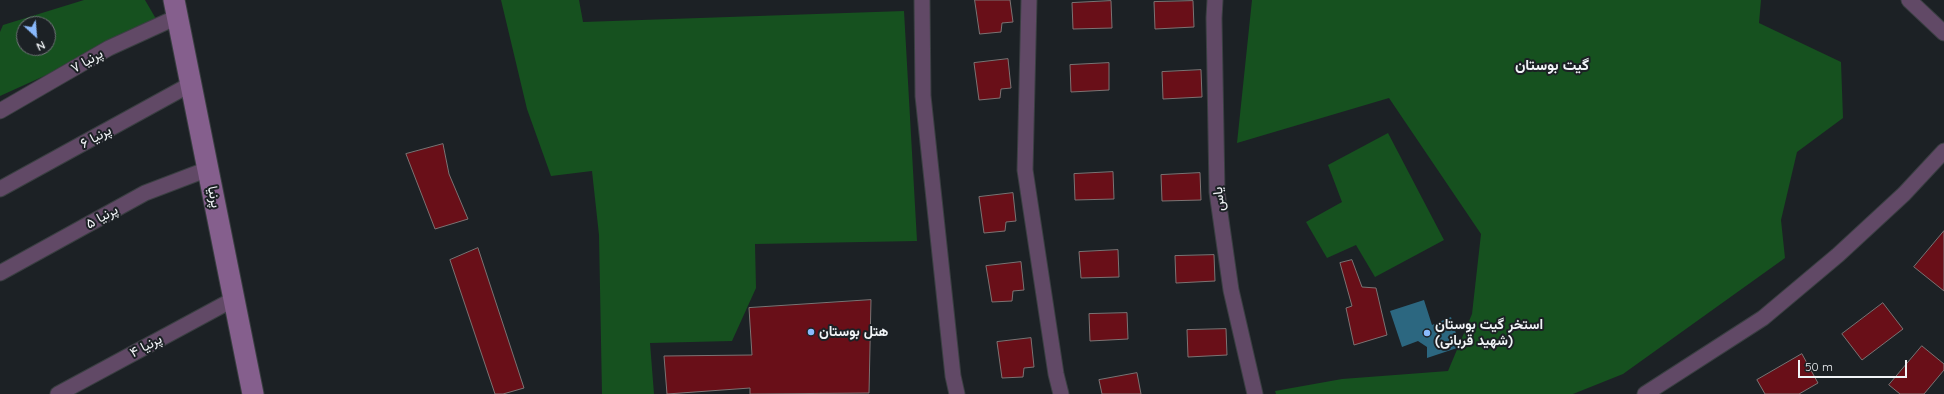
<!DOCTYPE html>
<html>
<head>
<meta charset="utf-8">
<style>
  body { margin:0 }
  #map { position:relative; width:1944px; height:394px; overflow:hidden; background:#1c2125; font-family:Quicksand,sans-serif }
  canvas { display:block }
  .north { position:absolute; left:16px; top:16px; width:40px; height:40px; box-sizing:border-box; background:#1c2125; border:1px solid #717579; border-radius:50%; rotate:154deg; font-size:11px; font-weight:700; line-height:16px; text-align:center; color:#f1f4f7 }
  .north::after { content:''; display:block; margin:auto; width:14px; height:18px; background:#8abafc; clip-path:polygon(50% 0,100% 100%,50% 72%,0 100%) }
  .scale { position:absolute; left:1798px; top:360px; width:109px; height:18px; box-sizing:border-box; border:2px solid #f1f4f7; border-top:0; padding-left:5px; font-size:12px; line-height:14px; white-space:nowrap; color:#f1f4f7; -webkit-text-stroke:3px #1c2125; paint-order:stroke }
</style>
</head>
<body>
<div id="map">
<canvas width="1944" height="394"></canvas>
<div class="north">N</div>
<div class="scale">50 m</div>
</div>
<script>
const c = document.querySelector('canvas').getContext('2d');
c.lineJoin = 'round';
function paint(path, color) { c.fillStyle = color; c.fill(path, 'evenodd'); }
function trace(path, color, width, dash) { c.strokeStyle = color; c.lineWidth = width; c.lineCap = dash ? 'butt' : 'round'; c.setLineDash(dash || []); c.stroke(path); }
function write(font, color, halo, rows, align = 'center') {
  c.font = font + ' Quicksand,Vazirmatn,sans-serif'; c.lineWidth = 4; c.setLineDash([]); c.textBaseline = 'middle'; c.strokeStyle = halo; c.fillStyle = color; for (const [text, x, y, turn = 0] of rows) {
    c.save(); c.translate(x, y); c.rotate((+turn || 0) * Math.PI / 180); c.textAlign = isNaN(turn) ? turn : align; if (halo) c.strokeText(text, 0, 0); c.fillText(text, 0, 0); c.restore();
  }
}
const green = new Path2D(`
  M84,0H145L159,24L0,96V32L3,25ZM24,24H48V48H24Z
  M501,0H579L583,22L904,11L917,241L755,244L756,288L732,341L650,343L654,394H602L599,235L592,171L551,176L527,109Z
  M1252,0H1761L1759,23L1841,62L1843,118L1797,152L1781,220L1785,258L1623,374L1573,394H1276L1275,391L1342,379L1448,371L1472,314L1481,234L1389,98L1237,143Z
  M1388,133L1444,240L1375,277L1356,245L1327,258L1306,222L1342,202L1328,165Z`);
const water = new Path2D(`
  M1424,300L1432,325L1451,317L1460,347L1427,358V347L1418,341L1402,347L1390,311Z`);
const building = new Path2D(`
  M975,0H1010L1013,22L1002,23L1001,32L980,34Z
  M1111,1L1112,28L1073,29L1072,3Z
  M1193,1L1194,27L1155,29L1154,2Z
  M1008,59L1011,88L1001,89L1000,98L979,100L974,63Z
  M1109,63V90L1071,92L1070,65Z
  M1201,70L1202,97L1163,99L1162,72Z
  M443,144L449,174L468,219L435,229L406,154Z
  M1113,172L1114,199L1075,200L1074,174Z
  M1200,173L1201,200L1162,201L1161,175Z
  M1013,193L1016,221L1006,222L1005,231L984,233L979,197Z
  M1944,231V291L1914,267Z
  M478,248L524,388L503,394H495L450,260Z
  M1118,250L1119,277L1081,278L1079,252Z
  M1214,255L1215,281L1176,283L1175,256Z
  M1352,260L1362,287L1376,288L1387,335L1354,345L1346,308L1352,306L1340,263Z
  M1021,262L1024,290L1013,291L1012,301L992,302L986,266Z
  M871,300L869,393L750,394V388L667,394L664,356L752,355L749,308Z
  M1883,303L1903,329L1862,360L1842,334Z
  M1127,313L1128,339L1090,341L1089,314Z
  M1226,329L1227,355L1188,357L1187,330Z
  M1031,338L1034,367L1024,368L1023,377L1002,378L997,342Z
  M1922,346L1944,364V370L1924,394H1900L1889,385Z
  M1802,354L1818,383L1799,394H1765L1757,380Z
  M1137,373L1141,394H1102L1099,380Z`);
const street = new Path2D(`
  M922,0L923,96L953,376L957,394
  M1029,0L1025,170L1056,374L1061,394
  M1215,0L1214,18L1217,192L1231,290L1255,394
  M1909,0L1944,33
  M0,111L109,48L177,17
  M0,189L191,84
  M0,273L145,193L208,169
  M58,394L234,299
  M1645,394L1763,318L1838,255L1904,194L1944,151`);
const secondary = new Path2D(`
  M174,0L253,394`);
const markers = [
  [811,332,4,"#8abafc"],
  [1427,333,4,"#8abafc"]
];
const streetNames = [
  ["پرنیا ۷",87,61,-30],
  ["پرنیا ۶",96,137,-28],
  ["پرنیا",214,197,79],
  ["یاس",1219,199,-96],
  ["پرنیا ۵",102,217,-29],
  ["پرنیا ۴",146,346,-28]
];
const poiNames = [
  ["استخر گیت بوستان",1435,325],
  ["(شهید قربانی)",1435,341],
  ["هتل بوستان",819,332]
];
const neighbourhoodNames = [
  ["گیت بوستان",1552,65]
];
paint(green, '#16511f');
paint(water, '#2c6780');
paint(building, '#690f18');
trace(building, '#7c7373', 1);
trace(street, '#3a3f42', 17);
trace(secondary, '#3a3f42', 23);
trace(street, '#614966', 15);
trace(secondary, '#855f8d', 21);
for (const [x, y, r, color] of markers) { const dot = new Path2D(); dot.arc(x, y, r, 0, 2 * Math.PI); c.fillStyle = color; c.fill(dot); trace(dot, '#1c2125', 1.5); }
write('14px', '#f1f4f7', '#1c2125', streetNames);
write('bold 14px', '#f1f4f7', '#1c2125', poiNames, 'left');
write('bold 15px', '#f1f4f7', '#1c2125', neighbourhoodNames);
</script>
</body>
</html>
